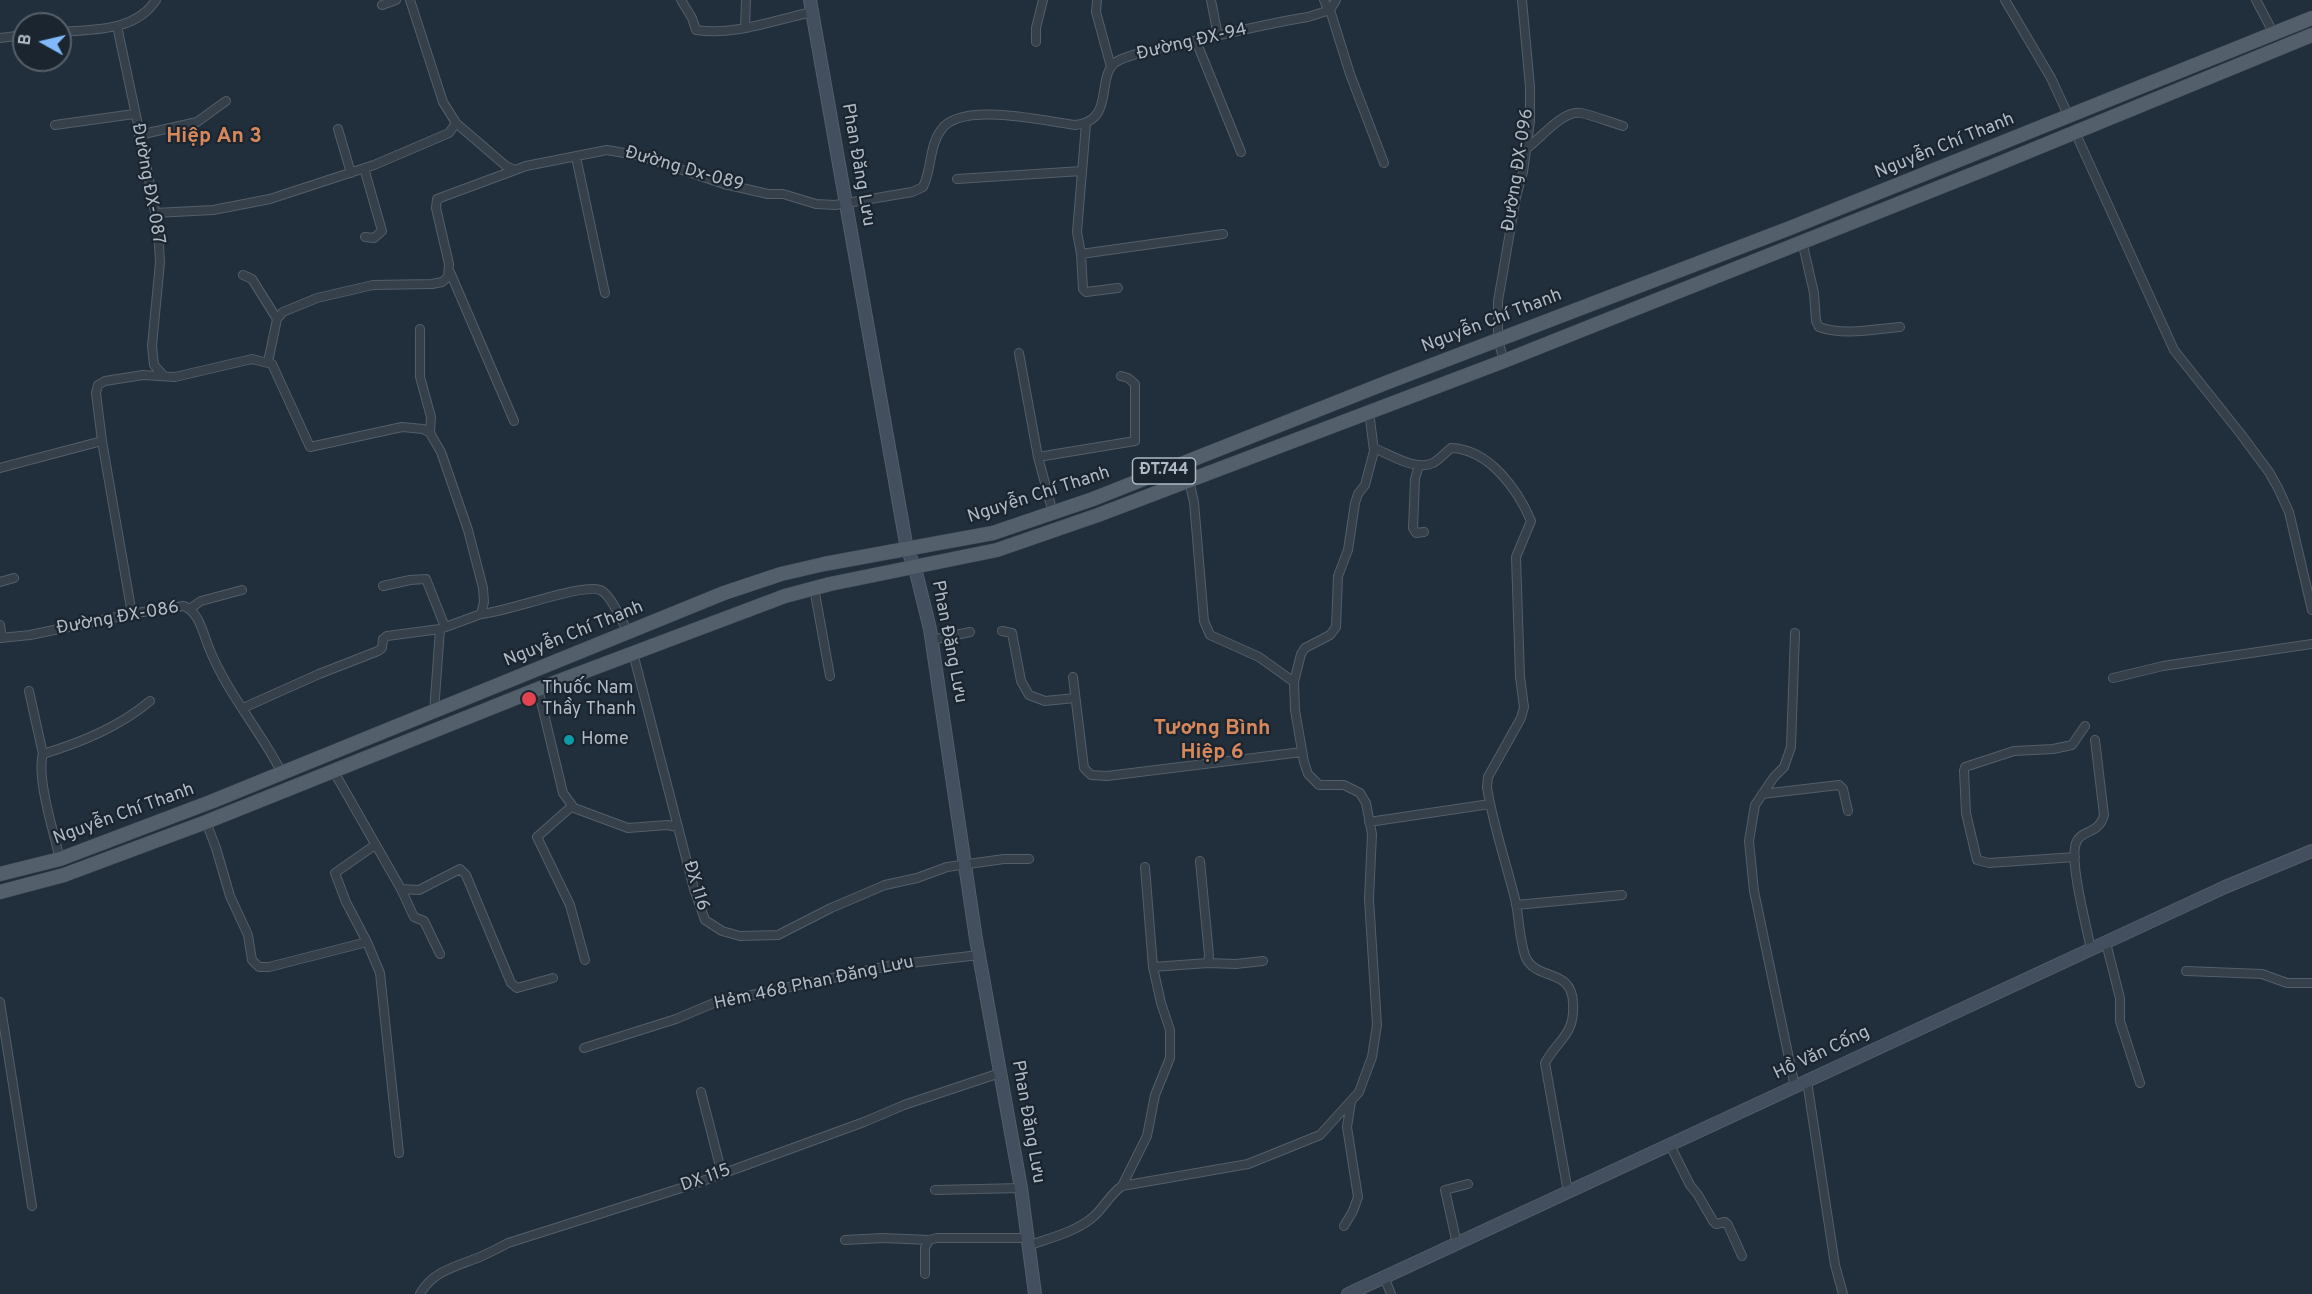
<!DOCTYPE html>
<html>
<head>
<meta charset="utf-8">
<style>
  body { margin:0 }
  #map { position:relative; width:2312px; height:1294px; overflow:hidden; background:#212e3b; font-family:Overpass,sans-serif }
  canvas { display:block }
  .north { position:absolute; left:12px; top:12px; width:60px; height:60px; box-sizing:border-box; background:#1a2530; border:2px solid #56616c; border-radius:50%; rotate:278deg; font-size:16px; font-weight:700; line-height:24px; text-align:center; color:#b0bbc7 }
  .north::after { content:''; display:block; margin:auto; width:21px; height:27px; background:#81b9fb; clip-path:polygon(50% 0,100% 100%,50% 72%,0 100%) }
</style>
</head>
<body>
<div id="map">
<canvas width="2312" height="1294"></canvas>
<div class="north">B</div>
</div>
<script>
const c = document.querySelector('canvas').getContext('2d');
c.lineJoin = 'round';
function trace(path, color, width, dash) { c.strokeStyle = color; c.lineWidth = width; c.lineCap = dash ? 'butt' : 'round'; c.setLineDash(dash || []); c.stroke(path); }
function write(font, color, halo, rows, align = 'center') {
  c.font = font + ' Overpass,sans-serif'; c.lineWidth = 4.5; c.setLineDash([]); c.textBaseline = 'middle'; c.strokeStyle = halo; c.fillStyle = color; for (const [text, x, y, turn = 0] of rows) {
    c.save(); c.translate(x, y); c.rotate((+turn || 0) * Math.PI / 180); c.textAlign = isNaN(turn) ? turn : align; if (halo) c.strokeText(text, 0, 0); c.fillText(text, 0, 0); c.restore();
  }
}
const street = new Path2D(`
  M410,0L443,102L456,123L506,166L515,170
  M681,0L692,18L696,30C734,36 775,20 812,12
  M1097,0L1096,12L1111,67
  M1211,0L1218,36
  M1324,0L1328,10
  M2005,0L2051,78L2069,117
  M2256,0L2274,34
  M382,5L396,0
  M1330,10L1350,74L1384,163
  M117,26L144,153L158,228L160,262L152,346L154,365L163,375
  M745,27L746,0
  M60,32C94,29 135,32 156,0
  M0,38L24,35
  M1196,41L1241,152
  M1036,42V28L1043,0
  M1086,124L1077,232L1081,254L1223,234
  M55,125L134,114
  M338,129L351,173
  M2075,132L2174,350L2240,433L2269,472L2278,488L2289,512L2312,610
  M139,135L197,122L226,101
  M1526,149C1541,138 1564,109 1581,113C1595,116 1609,122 1623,126
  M576,157L605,293
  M364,168L382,231L374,238L365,237
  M957,179L1082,171
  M155,213L213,210L270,199L374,165L449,133L456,123
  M1802,241L1814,293L1816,321L1819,327C1844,336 1875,329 1900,327
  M1081,254L1083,289L1086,292L1118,288
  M450,272L514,421
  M243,275L252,279L277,319
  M420,329V377L431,417L430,433
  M1019,353L1038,457L1053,513
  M1504,361L1498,340V301L1516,197L1523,172L1530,121V87L1522,0
  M268,362L277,319L283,312L317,298L373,285L432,284L442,282L448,277L449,264L436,208L437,199L526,166L607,150L641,156L724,184L768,194H783L816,204L835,205L912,192L923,187C932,169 929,146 941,130C960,101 1044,121 1075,125C1116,121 1095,77 1116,62C1128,54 1162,48 1177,45C1221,35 1264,24 1308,17L1330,10L1336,0
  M102,441L132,614
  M1374,448C1391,455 1415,471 1433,463C1439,460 1445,453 1451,448C1489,449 1518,490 1531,521L1516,557L1520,677L1524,707L1521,718L1488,777L1487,787C1493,826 1507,865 1516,903C1519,919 1520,944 1526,958C1537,981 1572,968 1573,1003C1575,1035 1559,1038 1545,1063L1568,1192
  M1038,457L1135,441V384L1128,378L1121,376
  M1419,465L1415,479L1413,528L1416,533L1424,532
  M0,468L102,441L96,393L98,385L105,381L143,375L175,377L252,359L272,364L310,447L402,427L423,429L430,433L441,452L468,530L483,588L484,602L481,614L440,629L434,712
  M1189,481L1194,502L1204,621L1210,635L1259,657L1294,682
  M0,582L14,578
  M383,586L410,580L426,579L445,627
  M814,588L830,676
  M191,608L201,601L242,590
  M481,614C507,612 583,583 600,590C611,594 622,622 628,632
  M0,625L2,638
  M1002,631L1012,633L1021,681L1029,695L1045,701L1075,698
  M1795,633L1791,747L1784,767L1774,777L1755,805L1749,841L1754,891L1795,1087
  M0,638L30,635L136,613L184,606C199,612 203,633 209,648C227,693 260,730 282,773
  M931,640L970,632
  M633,653L694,889L705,920L722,931L740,936L778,935L831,908L885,885L917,878L947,867L1004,859H1029
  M1073,677L1084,768L1091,775L1107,776L1302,752
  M2113,678L2163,666L2312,644
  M538,689L563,793L574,808L628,828L667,825L678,827
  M29,691L43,754C36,777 54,833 60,859
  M243,708L319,674L378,651L382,648L383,639L387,636L440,629
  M43,754C82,742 119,727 150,701
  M333,770L401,889L419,890L460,869L466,875L511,983L517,988L553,978
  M1762,794L1839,785L1843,789L1848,811
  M572,806L537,837L570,905L585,960
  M206,822L216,848L230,896L248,935L252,960L259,967H269L367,942
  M1369,822L1490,804
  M375,845L335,873L346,902L367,942L380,973L399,1153
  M2075,857L1989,863L1977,860L1966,813L1964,771L1965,767L2014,751L2053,749L2072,745L2085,726
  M401,889L414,917L424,921L440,954
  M1516,905L1622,895
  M2106,943L2120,998V1021L2140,1083
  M2091,950C2087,927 2069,862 2076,843C2081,829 2099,835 2104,815L2095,740
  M1208,963L1236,964L1263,961
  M1153,967L1208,963L1209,955L1200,861
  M2186,971L2262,974L2287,983H2312
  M0,1002L32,1206
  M584,1048L676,1019L714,1003L893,965L979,955
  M1807,1081L1835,1265L1843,1294
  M701,1092L722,1174
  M1670,1145L1690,1185L1698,1195L1713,1221L1716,1224L1725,1222L1728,1225L1742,1256
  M1122,1186L1248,1164L1320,1135L1359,1092L1372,1057L1377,1025L1369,899L1372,834L1366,803L1360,793L1344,785H1319L1308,774L1304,762L1295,710L1294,682L1301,654L1305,648L1330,635L1336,627L1338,576L1348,550L1355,503L1358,494L1365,485L1374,451L1369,411
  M935,1190L1021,1188
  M1344,1226L1353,1211L1358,1197L1347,1127L1351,1102
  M845,1240L883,1238L929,1240L937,1238H1027
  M1457,1244L1445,1190L1468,1184
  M1028,1246C1049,1238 1076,1232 1093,1217C1104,1208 1110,1194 1122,1186L1147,1136L1155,1095L1170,1058V1030L1161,1003L1153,967L1145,867
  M925,1274V1248L929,1240
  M1384,1277L1391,1294
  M420,1294C433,1270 459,1266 482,1256C491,1252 499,1248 508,1243L697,1183L864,1122L904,1105L1000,1073`);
const secondary = new Path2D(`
  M810,0L907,549L915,568L930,629L976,939L1021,1188L1035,1294
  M1348,1294L2225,887L2312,851`);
const primary = new Path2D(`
  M0,874L60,859L213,801L724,593L781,574L824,564L993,533L1093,499L1388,382L1790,228L2312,18
  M0,892L64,875L206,822L538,689L785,596L830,584L997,550L1098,515L1504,361L1993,166L2312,35`);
const markers = [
  [529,699,8,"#e0444e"],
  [569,740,6,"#0f9aa8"]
];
const shields = [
  [1164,471,63]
];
const shieldNames = [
  ["ĐT.744",1164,471]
];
const streetNames = [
  ["Đường ĐX-94",1192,43,-13],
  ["Nguyễn Chí Thanh",1945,147,-22],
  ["Phan Đăng Lưu",857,165,80],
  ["Đường Dx-089",684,170,16],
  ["Đường ĐX-096",1519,170,-81],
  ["Đường ĐX-087",147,184,80],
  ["Nguyễn Chí Thanh",1492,322,-21],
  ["Nguyễn Chí Thanh",1039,496,-18],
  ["Đường ĐX-086",118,619,-10],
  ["Nguyễn Chí Thanh",574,635,-22],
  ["Phan Đăng Lưu",948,642,79],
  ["Nguyễn Chí Thanh",124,815,-20],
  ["ĐX 116",695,886,73],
  ["Hẻm 468 Phan Đăng Lưu",814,984,-12],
  ["Hồ Văn Cống",1822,1054,-25],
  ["Phan Đăng Lưu",1027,1122,80],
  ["DX 115",706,1179,-19]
];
const poiNames = [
  ["Thuốc Nam",542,689],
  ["Thầy Thanh",542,710],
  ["Home",581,740]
];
const quarterNames = [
  ["Hiệp An 3",214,138],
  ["Tương Bình",1212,730],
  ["Hiệp 6",1212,754]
];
trace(street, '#535e69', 10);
trace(secondary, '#535e69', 14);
trace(primary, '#3e4954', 15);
trace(street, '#35404b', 8);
trace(secondary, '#434f5e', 12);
trace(primary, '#535f6b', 14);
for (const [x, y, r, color] of markers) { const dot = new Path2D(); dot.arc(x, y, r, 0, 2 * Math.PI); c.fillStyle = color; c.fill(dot); trace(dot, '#1a2530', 2); }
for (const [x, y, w] of shields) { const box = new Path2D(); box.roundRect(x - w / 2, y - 13, w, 26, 4.5); c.fillStyle = '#1a2530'; c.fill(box); trace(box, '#b0bbc7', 1.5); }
write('bold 16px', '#b0bbc7', null, shieldNames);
write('18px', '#b0bbc7', '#1a2530', streetNames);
write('18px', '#b0bbc7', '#1a2530', poiNames, 'left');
write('bold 21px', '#d7885b', '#1a2530', quarterNames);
</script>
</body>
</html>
